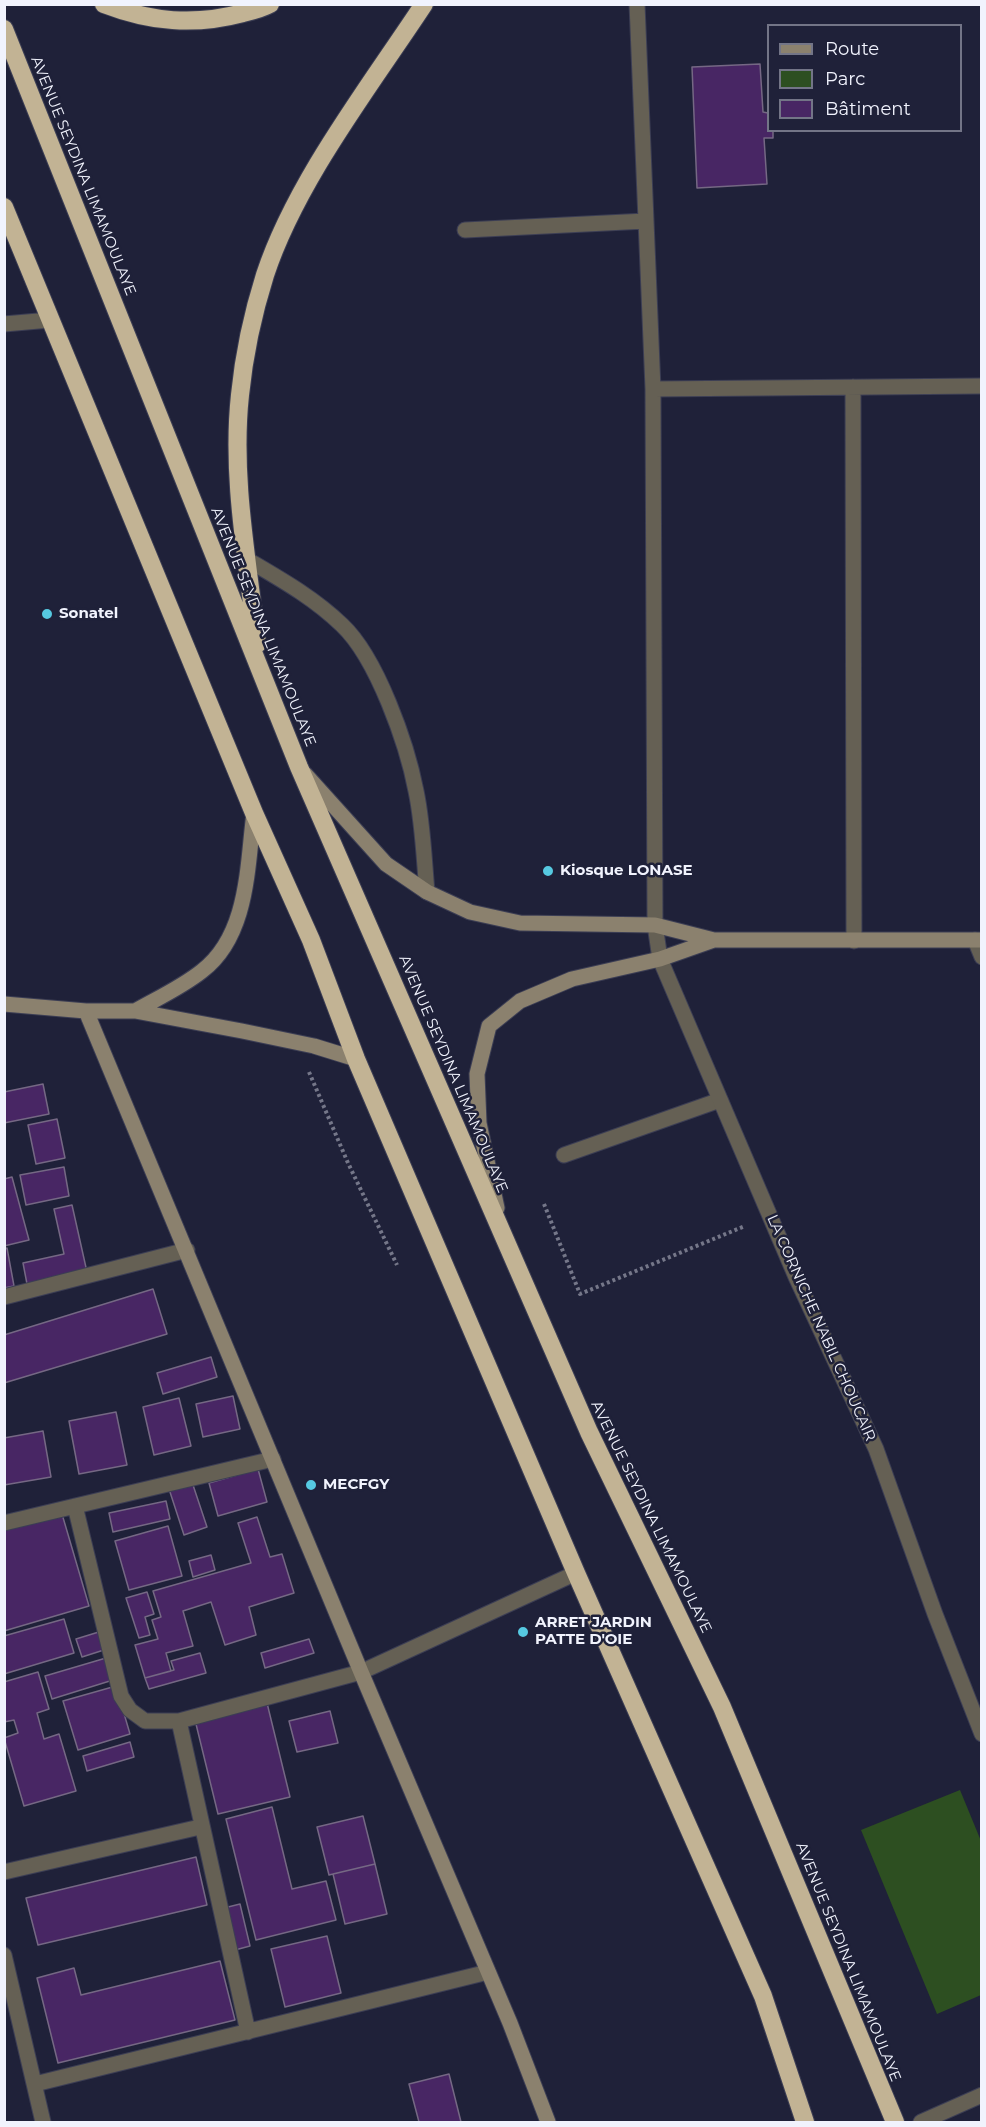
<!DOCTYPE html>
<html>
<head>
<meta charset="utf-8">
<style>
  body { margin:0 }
  #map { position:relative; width:986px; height:2127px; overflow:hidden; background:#1f2139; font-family:Montserrat,sans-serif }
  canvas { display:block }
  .frame { position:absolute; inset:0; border:6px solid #f1f3fd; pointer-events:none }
  .legend { position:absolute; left:767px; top:24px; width:195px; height:108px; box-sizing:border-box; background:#1f2139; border:2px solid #737587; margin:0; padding:8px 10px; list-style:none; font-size:18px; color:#f1f3fd }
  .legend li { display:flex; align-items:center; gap:12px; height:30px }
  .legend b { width:30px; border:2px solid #737587 }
</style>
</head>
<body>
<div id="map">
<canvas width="986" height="2127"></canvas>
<div class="frame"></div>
<ul class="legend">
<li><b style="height:8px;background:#8b816e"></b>Route</li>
<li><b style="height:16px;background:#2d4f21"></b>Parc</li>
<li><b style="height:16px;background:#482664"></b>Bâtiment</li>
</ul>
</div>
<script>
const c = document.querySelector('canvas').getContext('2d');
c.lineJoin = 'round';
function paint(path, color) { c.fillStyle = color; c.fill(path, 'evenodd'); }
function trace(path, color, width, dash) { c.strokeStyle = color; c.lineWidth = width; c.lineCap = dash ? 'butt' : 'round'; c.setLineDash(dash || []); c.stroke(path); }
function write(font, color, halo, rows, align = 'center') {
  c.font = font + ' Montserrat,sans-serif'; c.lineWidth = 5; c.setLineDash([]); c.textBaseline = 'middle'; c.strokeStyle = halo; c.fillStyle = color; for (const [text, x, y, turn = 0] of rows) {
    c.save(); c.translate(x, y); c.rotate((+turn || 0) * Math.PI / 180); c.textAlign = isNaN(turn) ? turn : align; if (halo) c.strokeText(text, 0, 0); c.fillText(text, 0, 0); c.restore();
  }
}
const green = new Path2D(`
  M960,1790L981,1841V1995L937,2014L861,1830Z`);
const building = new Path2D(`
  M760,64L763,112L768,113V130H773V138H764L767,184L697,188L692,67Z
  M43,1084L49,1114L4,1123V1092Z
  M57,1119L65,1158L36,1164L28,1125Z
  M64,1167L69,1196L26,1205L20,1175Z
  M12,1177L29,1240L4,1246V1179Z
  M72,1205L87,1272L27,1284L23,1263L64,1254L54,1209Z
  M7,1248L14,1286L4,1288V1249Z
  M153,1289L167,1334L4,1383V1335Z
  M211,1357L217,1377L163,1394L157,1373Z
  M233,1396L240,1429L203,1437L196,1404Z
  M179,1398L191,1446L154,1455L143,1407Z
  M116,1412L127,1465L79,1474L69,1421Z
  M43,1431L51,1477L4,1485V1438Z
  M258,1469L267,1502L218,1516L209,1483Z
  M192,1482L207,1527L184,1535L169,1489Z
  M166,1501L170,1519L113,1532L109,1513Z
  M62,1514L89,1606L4,1631V1530Z
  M257,1517L270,1557L282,1554L294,1593L249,1607L256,1635L225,1645L211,1602L183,1611L193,1646L166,1653L171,1671L145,1678L135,1645L158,1639L152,1620L161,1617L153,1591L251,1563L238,1523Z
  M168,1526L182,1576L129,1590L115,1541Z
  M211,1555L215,1570L193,1577L189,1561Z
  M147,1592L154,1614L145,1617L150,1635L139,1638L126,1598Z
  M64,1619L74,1653L4,1674V1636Z
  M102,1631L107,1649L82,1657L76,1639Z
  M309,1639L314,1653L265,1668L261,1653Z
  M200,1653L206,1673L149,1689L145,1678L174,1670L171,1661Z
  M106,1658L113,1680L52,1699L45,1676Z
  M38,1672L49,1709L37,1713L44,1739L59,1734L76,1791L24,1806L4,1738L18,1733L14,1720L4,1722V1682Z
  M116,1686L130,1734L78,1750L63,1701Z
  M267,1703L290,1797L218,1814L195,1720Z
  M330,1711L338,1743L297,1752L289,1721Z
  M130,1742L134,1757L87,1771L83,1756Z
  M272,1807L292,1889L326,1881L336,1920L256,1940L226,1819Z
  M363,1816L375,1864L329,1875L317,1827Z
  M196,1857L207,1905L38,1945L26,1898Z
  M375,1864L387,1914L345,1924L333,1874Z
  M240,1904L250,1946L235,1950L224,1908Z
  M327,1936L341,1993L285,2007L271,1949Z
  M220,1961L235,2020L58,2063L37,1978L74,1968L81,1995Z
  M449,2074L461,2122H419L409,2084Z`);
const path = new Path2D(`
  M309,1072L348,1163L397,1265
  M544,1204L580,1294L745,1226`);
const lane = new Path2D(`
  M248,560C282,580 314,598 342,625C377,658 407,744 416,791C423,824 424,859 427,892
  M564,1155L720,1100
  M921,2122L982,2095`);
const street = new Path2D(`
  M637,4L653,389L655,925L660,959L796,1277L876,1449L935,1614L982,1734
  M465,230L646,221
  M4,324L50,320
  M853,387L854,941
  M653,389L982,386
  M975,940L982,957
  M4,1297L187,1250
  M75,1506L121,1696L130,1710L145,1721H179L361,1672L576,1573
  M4,1523L273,1459
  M179,1721L248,2032
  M4,1872L200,1827
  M4,1955L43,2122
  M35,2084L488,1972`);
const secondary = new Path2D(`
  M305,774L386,864L427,892L470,912L520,923L655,925L714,940H982
  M4,1004L86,1011H135L242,1031L314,1046L356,1059
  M86,1011L361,1672L510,2023L548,2122
  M135,1011C158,998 182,987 202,971C249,935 247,865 254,813
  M497,1208L479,1123L477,1074L489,1026L520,1001L572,979L660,959L714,940`);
const highway = new Path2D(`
  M104,4C151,22 194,26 243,13C252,11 261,9 270,4
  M4,29L299,767L589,1432L722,1707L895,2122
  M4,207L254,813L311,940L356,1059L576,1573L763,1996L805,2122
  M257,644C248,562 231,478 240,395C244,355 253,313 265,275C296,181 370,86 424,4`);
const markers = [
  [47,614,6,"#56c9e1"],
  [548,871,6,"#56c9e1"],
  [311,1485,6,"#56c9e1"],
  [523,1632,6,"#56c9e1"]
];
const streetNames = [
  ["AVENUE SEYDINA LIMAMOULAYE",83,176,68],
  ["AVENUE SEYDINA LIMAMOULAYE",263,627,68],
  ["AVENUE SEYDINA LIMAMOULAYE",453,1074,67],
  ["LA CORNICHE NABIL CHOUCAIR",821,1328,66],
  ["AVENUE SEYDINA LIMAMOULAYE",651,1517,64],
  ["AVENUE SEYDINA LIMAMOULAYE",848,1962,68]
];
const poiNames = [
  ["Sonatel",59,614],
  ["Kiosque LONASE",560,871],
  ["MECFGY",323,1485],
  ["ARRET JARDIN",535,1623],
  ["PATTE D'OIE",535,1640]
];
paint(green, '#2d4f21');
paint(building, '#482664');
trace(building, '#756884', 1.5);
trace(lane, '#3c3e54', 17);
trace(street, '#3c3e54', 17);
trace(secondary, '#3c3e54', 17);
trace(highway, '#3c3e54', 20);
trace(path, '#757789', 4, [3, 3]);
trace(lane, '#656054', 15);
trace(street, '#656054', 15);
trace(secondary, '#8b816e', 15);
trace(highway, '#c2b394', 18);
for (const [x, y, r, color] of markers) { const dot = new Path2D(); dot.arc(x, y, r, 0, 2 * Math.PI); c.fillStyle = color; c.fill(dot); trace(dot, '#1f2139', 2); }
write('15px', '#f1f3fd', '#1f2139', streetNames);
write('bold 15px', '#f1f3fd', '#1f2139', poiNames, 'left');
</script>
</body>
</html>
